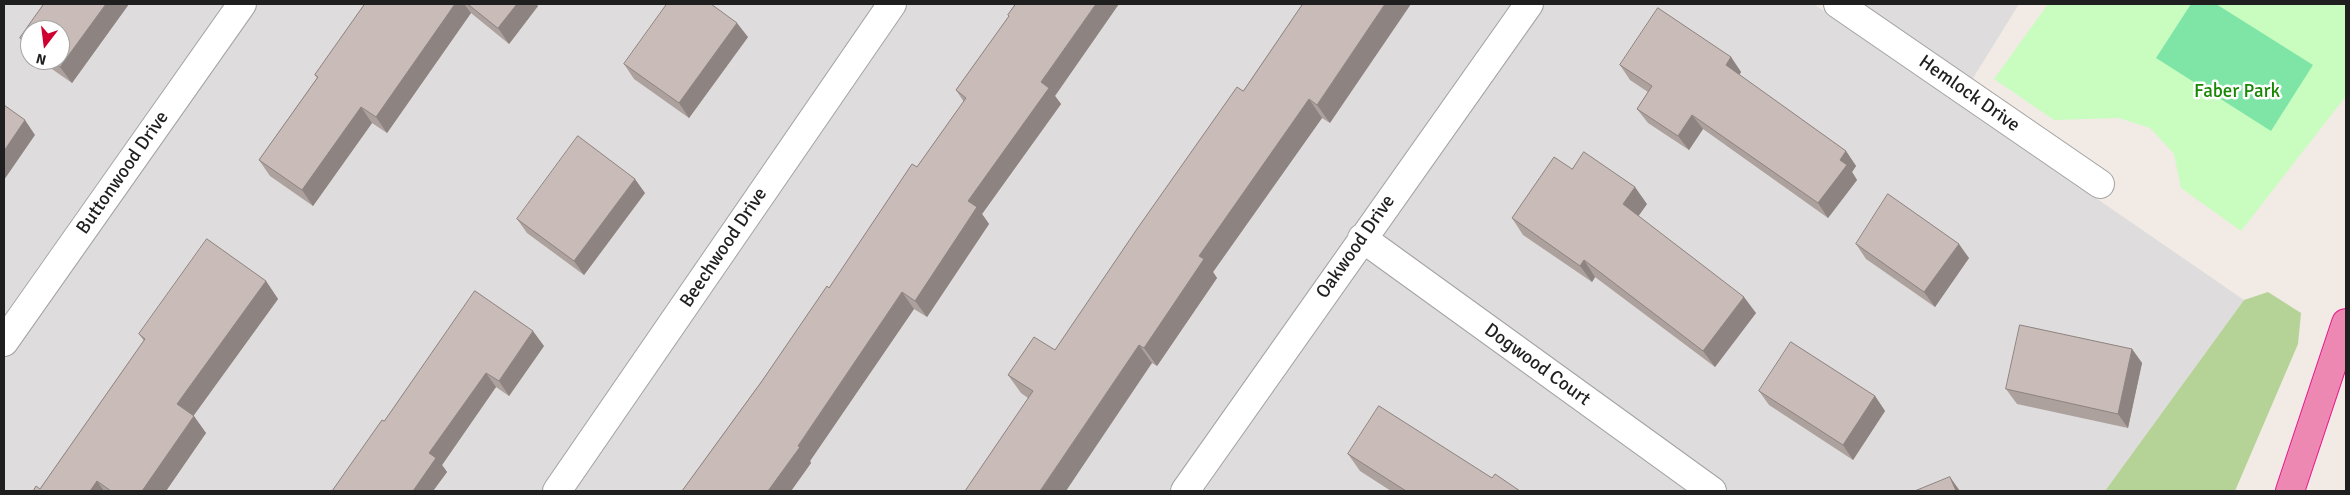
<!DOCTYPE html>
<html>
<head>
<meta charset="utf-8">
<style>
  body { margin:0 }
  #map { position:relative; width:2350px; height:495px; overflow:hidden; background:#f1eae5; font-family:Signika,sans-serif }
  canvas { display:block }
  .frame { position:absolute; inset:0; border:5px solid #1f1f1f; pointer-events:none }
  .north { position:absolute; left:20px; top:20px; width:50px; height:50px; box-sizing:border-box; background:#fff; border:1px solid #a5a5a5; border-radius:50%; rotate:195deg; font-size:14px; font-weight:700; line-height:20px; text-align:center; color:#1f1f1f }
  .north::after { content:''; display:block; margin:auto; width:18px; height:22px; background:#cf002f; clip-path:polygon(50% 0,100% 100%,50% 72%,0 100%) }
</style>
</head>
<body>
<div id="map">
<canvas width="2350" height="495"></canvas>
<div class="frame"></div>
<div class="north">N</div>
</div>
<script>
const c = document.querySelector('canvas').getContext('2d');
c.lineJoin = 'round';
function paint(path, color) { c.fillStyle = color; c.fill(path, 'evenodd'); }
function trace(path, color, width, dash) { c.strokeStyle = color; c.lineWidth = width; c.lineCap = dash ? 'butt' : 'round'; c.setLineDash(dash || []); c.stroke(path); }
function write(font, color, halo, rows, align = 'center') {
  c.font = font + ' Signika,sans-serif'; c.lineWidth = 5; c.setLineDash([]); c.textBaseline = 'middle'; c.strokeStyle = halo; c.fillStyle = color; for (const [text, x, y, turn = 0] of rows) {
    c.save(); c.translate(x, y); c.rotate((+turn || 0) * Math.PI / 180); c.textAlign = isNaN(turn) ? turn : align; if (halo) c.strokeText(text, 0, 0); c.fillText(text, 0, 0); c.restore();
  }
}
const residential = new Path2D(`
  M4,4H1814L2244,300L2105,491H4ZM30,30H60V60H30Z
  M1837,4H2019L1965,91Z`);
const forest = new Path2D(`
  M2268,292L2301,313L2298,344L2235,491H2105L2244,300Z`);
const park = new Path2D(`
  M2048,4H2346V96L2241,231L2181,188L2174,154L2150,128L2119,118L2054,120L1994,79Z`);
const pitch = new Path2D(`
  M2191,4H2216L2313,65L2271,131L2156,58Z`);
const street = new Path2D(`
  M1838,4L2100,184
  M1362,238L1712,491
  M4,342L242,4
  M557,491L892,4
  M1185,491L1529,4`);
const highway = new Path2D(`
  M2290,491L2346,323`);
const wall = new Path2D(`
  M44,4H129L72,83L39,60H60L30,30V53L20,38Z
  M365,4H536L538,6L509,44L471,13L387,133L372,123L313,206L270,176L259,160L317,78L315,75Z
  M1016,4L1055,96L1061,104L982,214L989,224L927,317L914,309L810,461L811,463L791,491H682L964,102L956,90L1009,17L1008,15Z
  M1303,4L1330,123L1322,118L1213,272L1217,278L1157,366L1152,363L1028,398L1021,393L1008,375L1055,350L1243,91Z
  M748,37L689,118L634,79L624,64Z
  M1731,57L1741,72L1739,75L1846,151L1856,166L1852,172L1857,180L1828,218L1703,129L1689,150L1648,123L1637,109L1648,92L1630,80L1620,65Z
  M645,193L584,275L527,233L517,219Z
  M1647,204L1638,216L1756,313L1715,367L1595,277L1592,282L1523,235L1512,218Z
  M1856,244L1969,258L1935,307L1866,259Z
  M266,281L278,299L193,416L206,433L166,491H33L40,489L144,341L139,334Z
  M544,346L509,396L496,387L442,465L447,472L433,491H332L384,421Z
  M2132,349L2142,363L2128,428L2017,404L2006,389Z
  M1759,391L1875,396L1885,411L1853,460L1769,405Z
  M1348,454L1492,478L1520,491H1391L1360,471Z`);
const shadedWall = new Path2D(`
  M106,4H129L72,83L60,67Z
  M455,4H464L471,13L387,133L376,117Z
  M517,4H536L538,6L509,44L498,28Z
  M1096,4H1119L1055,96L1061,104L982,214L989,224L927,317L915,301L968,201L1041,82Z
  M1385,4H1411L1330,123L1317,105Z
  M737,23L748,37L689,118L679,103Z
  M1731,57L1741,72L1736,80L1726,65Z
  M1309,99L1322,118L1213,272L1217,278L1157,366L1144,348L1199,256Z
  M361,107L372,123L313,206L302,190Z
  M1692,115L1703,129L1689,150L1678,136Z
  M25,120L35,135L4,180V151Z
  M1846,151L1856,166L1852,172L1857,180L1828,218L1818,203L1840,160Z
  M635,179L645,193L584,275L574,261Z
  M1635,187L1647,204L1635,221L1623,204Z
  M1959,244L1969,258L1935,307L1924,292Z
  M1584,260L1595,277L1592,282L1580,266Z
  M266,281L278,299L189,422L177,404Z
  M902,292L914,309L810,461L811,463L791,491H768Z
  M1744,297L1756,313L1715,367L1703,351Z
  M533,331L544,346L509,396L499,381Z
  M1139,345L1152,363L1066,491H1040Z
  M2132,349L2142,363L2128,428L2118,414Z
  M486,373L496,387L442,465L447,472L433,491H413L429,453Z
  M1875,396L1885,411L1853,460L1843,445Z
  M194,416L206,433L166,491H142Z
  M1950,477L1960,491H1956Z
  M97,481L104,491H90Z`);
const building = new Path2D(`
  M44,4H106L60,67L51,60H60V30H30V45L20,38Z
  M365,4H455L376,117L361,107L302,190L259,160L318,77L315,75Z
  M468,4H517L498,28Z
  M667,4H711L737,23L679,103L624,64Z
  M1016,4H1096L1041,82L1049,88L968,201L977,207L915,301L902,292L798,446L800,447L768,491H682L762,381L827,286L829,288L912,164L917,167L966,98L956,90L1009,16L1008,15Z
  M1303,4H1385L1317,105L1309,99L1199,256L1204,259L1144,348L1139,345L1040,491H965L1033,391L1008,375L1034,337L1055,350L1137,229L1237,87L1243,91Z
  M1658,8L1731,57L1726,65L1846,151L1840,160L1847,165L1818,203L1692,115L1678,136L1637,109L1652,86L1620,65Z
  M4,105L25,120L4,151Z
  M578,136L635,179L574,261L517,219Z
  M1584,152L1635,187L1623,204L1744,297L1703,351L1584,260L1580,266L1512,218L1554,157L1572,169Z
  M1888,194L1959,244L1924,292L1856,244Z
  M207,239L266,281L177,404L194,416L142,491H111L97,481L90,491H33L36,486L40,489L145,339L139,334Z
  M475,291L533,331L499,381L486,373L429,453L436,458L413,491H332L382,420L384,421Z
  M2020,325L2132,349L2118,414L2006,389Z
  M1791,342L1875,396L1843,445L1759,391Z
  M1379,406L1492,478L1495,474L1520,491H1406L1348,454Z
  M1950,477L1956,491H1915Z`);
const parkNames = [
  ["Faber Park",2237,92]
];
const streetNames = [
  ["Hemlock Drive",1969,94,35],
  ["Buttonwood Drive",123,173,-55],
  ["Oakwood Drive",1356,247,-55],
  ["Beechwood Drive",724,248,-56],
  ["Dogwood Court",1537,365,36]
];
paint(residential, '#dedcdd');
paint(forest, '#b6d397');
paint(park, '#c9fdc0');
paint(pitch, '#7ee5a6');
trace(street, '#a3a3a3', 30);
trace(highway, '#e8198f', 30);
trace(street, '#fff', 28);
trace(highway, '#ed88b2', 28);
paint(wall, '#ada19e');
paint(shadedWall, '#8d8381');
paint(building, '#c9bbb8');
trace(building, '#8d8381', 1);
write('19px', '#178704', '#fff', parkNames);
write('19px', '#1f1f1f', '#fff', streetNames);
</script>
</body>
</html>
